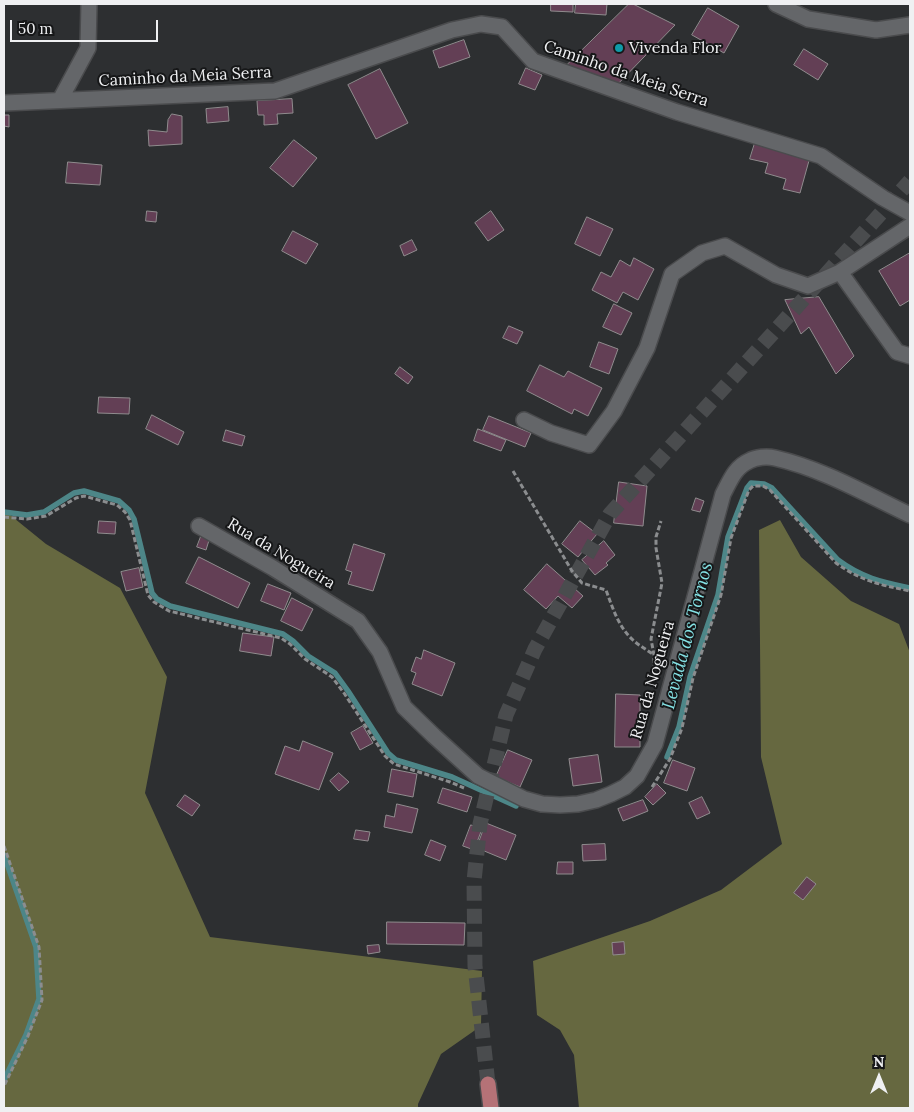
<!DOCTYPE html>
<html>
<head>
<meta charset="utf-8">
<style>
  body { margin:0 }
  #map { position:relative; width:914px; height:1112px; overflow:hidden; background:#2d2f31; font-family:Lora,serif }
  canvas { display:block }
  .frame { position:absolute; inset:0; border:5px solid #eff0f2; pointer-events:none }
  .north { position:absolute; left:854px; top:1052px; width:50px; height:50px; -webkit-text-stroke:4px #161718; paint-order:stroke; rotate:0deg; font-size:14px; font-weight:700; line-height:20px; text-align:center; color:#eff0f2 }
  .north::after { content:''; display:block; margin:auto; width:18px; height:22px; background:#eff0f2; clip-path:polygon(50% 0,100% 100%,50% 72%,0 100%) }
  .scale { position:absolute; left:10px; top:20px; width:148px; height:22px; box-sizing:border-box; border:2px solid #eff0f2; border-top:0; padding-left:6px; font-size:15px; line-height:18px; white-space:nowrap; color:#eff0f2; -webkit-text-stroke:4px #161718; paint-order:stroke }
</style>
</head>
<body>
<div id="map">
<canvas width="914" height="1112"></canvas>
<div class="frame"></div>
<div class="north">N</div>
<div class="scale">50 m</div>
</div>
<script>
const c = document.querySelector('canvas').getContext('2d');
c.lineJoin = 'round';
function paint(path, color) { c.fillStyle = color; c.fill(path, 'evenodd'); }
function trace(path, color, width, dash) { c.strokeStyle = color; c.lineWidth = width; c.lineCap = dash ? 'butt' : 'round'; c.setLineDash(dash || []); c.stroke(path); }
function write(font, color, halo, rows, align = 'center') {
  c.font = font + ' Lora,serif'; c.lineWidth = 4; c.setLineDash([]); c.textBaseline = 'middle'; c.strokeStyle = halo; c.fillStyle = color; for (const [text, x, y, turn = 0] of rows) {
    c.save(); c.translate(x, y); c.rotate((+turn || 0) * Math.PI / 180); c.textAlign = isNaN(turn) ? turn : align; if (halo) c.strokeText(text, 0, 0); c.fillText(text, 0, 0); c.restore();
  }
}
const forest = new Path2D(`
  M4,510L46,544L120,588L167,677L145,793L210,937L482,971L481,1026L441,1054L418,1104V1108H4Z
  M780,520L801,557L851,601L899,624L910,653V1108H579L574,1055L560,1030L537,1015L533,961L650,921L721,890L782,844L761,757L759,530Z`);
const stream = new Path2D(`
  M4,512L27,515L44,512L74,493L84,491L119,501L129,510L134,519L152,593L157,599L170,606L283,634L293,641L308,656L335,673L348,691L388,753L396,760L452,777L516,806
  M667,757L679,727L690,677L718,595L728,537L747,488L751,483L764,484L772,488L838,560C862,578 882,582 910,588
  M4,855L36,947L39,999L26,1035L4,1080`);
const building = new Path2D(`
  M551,4H573V12L551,11Z
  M576,4H607L606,15L575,13Z
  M629,4H633L675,25L613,89L562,70Z
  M708,8L739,26L724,53L692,35Z
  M464,40L470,57L439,68L433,51Z
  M804,49L828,64L818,80L794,65Z
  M526,68L542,75L535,90L519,84Z
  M380,69L408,123L376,139L348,85Z
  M292,99L293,113L277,114L278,124L264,125V115H258L257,101Z
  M228,107L229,121L207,123L206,109Z
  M172,114L182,116V144L149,146L148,130L167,132L168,120Z
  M4,115H9V127L4,126Z
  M294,140L317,158L293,187L270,168Z
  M755,143L810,157L800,193L783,189L786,179L765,173L768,163L750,159Z
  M68,162L102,165L100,185L66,183Z
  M147,211L157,212L156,222L146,221Z
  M491,211L504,230L488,241L475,223Z
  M587,217L613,229L600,256L575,244Z
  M293,231L318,244L306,264L282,251Z
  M412,240L417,250L404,256L400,246Z
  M910,253V300L900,306L879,271Z
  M634,258L654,269L638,300L623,292L617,303L592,290L601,272L611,277L620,260L630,266Z
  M819,297L854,356L836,374L809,327L801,334L785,300Z
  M614,304L632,313L621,335L603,327Z
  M509,326L523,332L517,344L503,338Z
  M599,342L618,349L609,374L590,367Z
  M540,365L564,377L568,371L602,388L588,416L574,409L572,414L527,391Z
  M400,367L413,377L408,384L395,374Z
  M99,397L130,398L129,414L98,413Z
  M152,415L184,432L178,445L146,429Z
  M489,416L531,433L525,447L483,430Z
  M478,429L506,440L501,451L474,441Z
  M226,430L245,436L242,446L223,441Z
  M619,482L647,486L643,526L614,523Z
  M696,498L704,501L700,512L692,510Z
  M99,521L116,522L115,534L98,533Z
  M580,521L597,534L578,557L562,544Z
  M202,534L210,537L206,550L197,547Z
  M604,541L615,555L606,563L608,565L595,575L582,560Z
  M354,544L385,554L373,591L348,584L352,572L346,570Z
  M199,557L250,583L238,608L186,583Z
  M547,564L583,596L572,608L558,596L546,609L524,590Z
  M139,568L143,587L126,591L121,572Z
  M268,584L291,593L284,610L261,601Z
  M292,598L313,609L302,631L281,621Z
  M243,633L274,637L271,656L240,651Z
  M424,650L455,663L442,696L412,684L416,673L411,671L416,657L421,659Z
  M616,694L640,695V747H615Z
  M363,726L373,743L360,750L351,733Z
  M303,741L333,753L319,790L275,774L285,746L299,751Z
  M508,750L532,760L520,787L496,777Z
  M598,755L602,782L573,786L569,759Z
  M673,760L695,768L687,791L664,783Z
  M392,769L417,774L413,797L388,792Z
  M339,773L349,782L339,791L330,781Z
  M657,784L666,793L653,805L645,797Z
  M443,788L472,797L467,812L438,803Z
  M185,795L200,805L192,816L177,806Z
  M702,797L710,813L697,819L689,803Z
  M643,800L648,811L623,821L618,809Z
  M397,804L418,809L412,833L384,827L386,815L394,817Z
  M486,823L516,835L506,860L477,848Z
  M471,825L482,829L474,850L463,846Z
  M356,830L370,832L368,841L354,839Z
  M431,840L446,846L440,861L425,855Z
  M605,844L606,860L583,861L582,845Z
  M558,862H573V874H557Z
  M807,877L816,884L803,900L794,893Z
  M387,922L465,923L464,945L387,944Z
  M624,942L625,954L613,955L612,943Z
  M379,945L380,952L368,954L367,946Z`);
const majorTunnel = new Path2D(`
  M488,1084L475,966L474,881L480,824L506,715L535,649L610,514L910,181`);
const path = new Path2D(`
  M513,471L572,571L582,583L606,590C613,609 619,628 634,641C640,646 647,650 654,655
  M4,517L27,519L46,516L76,498L84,496L117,505L125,512L130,520L148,595L154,602L169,611L281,638L290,644L305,659L332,677L344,693L385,756L394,764L450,782L464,788
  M654,678V655L651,639L662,583L656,548V537L661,521
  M652,787L670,759L682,728L693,678L721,595L731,538L749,490L753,486H763L770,490L836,563C861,581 881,585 910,591
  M4,846L39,947L42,1000L28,1036L4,1086`);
const minor = new Path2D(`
  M776,4L808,19L876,30L910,25
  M60,100L88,48L89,4
  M4,103L275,91L452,30L481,24L502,27L533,61L677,112L821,156L883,198L910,213
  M840,272L897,352L910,356
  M524,420L551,433L589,445L614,411L647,348L672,274L702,253L725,246L776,275L808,286L840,272L910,226
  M199,526L273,568L358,621L380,652L404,707L434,736L478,776L524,799L542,804L560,805L578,804L596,800L611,794L625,787L637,776L655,744L723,494C730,481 735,467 749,461C756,457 767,456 775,458C823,469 866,494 910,515`);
const major = new Path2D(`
  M488,1084L491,1108`);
const markers = [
  [619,48,5,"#0f9aa8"]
];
const poiNames = [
  ["Vivenda Flor",629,48]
];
const streetNames = [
  ["Caminho da Meia Serra",626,74,19],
  ["Caminho da Meia Serra",185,77,-3],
  ["Rua da Nogueira",281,554,31],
  ["Rua da Nogueira",653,680,-74]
];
const waterNames = [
  ["Levada dos Tornos",688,636,-75]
];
paint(forest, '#666840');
trace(stream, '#4d8688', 5.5);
paint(building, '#633f55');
trace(building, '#908c8e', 1);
trace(majorTunnel, '#4a4c4e', 15, [15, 8]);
trace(minor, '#4a4b4d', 18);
trace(major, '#4a4b4d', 18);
trace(path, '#8b8d8f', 3, [5, 2.5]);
trace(minor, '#646669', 15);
trace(major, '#b57277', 15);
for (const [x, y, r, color] of markers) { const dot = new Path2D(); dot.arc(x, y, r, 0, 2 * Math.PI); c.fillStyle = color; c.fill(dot); trace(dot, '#161718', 2); }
write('16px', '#eff0f2', '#161718', poiNames, 'left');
write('16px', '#eff0f2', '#161718', streetNames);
write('italic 18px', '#85e3e6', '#161718', waterNames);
</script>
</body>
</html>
